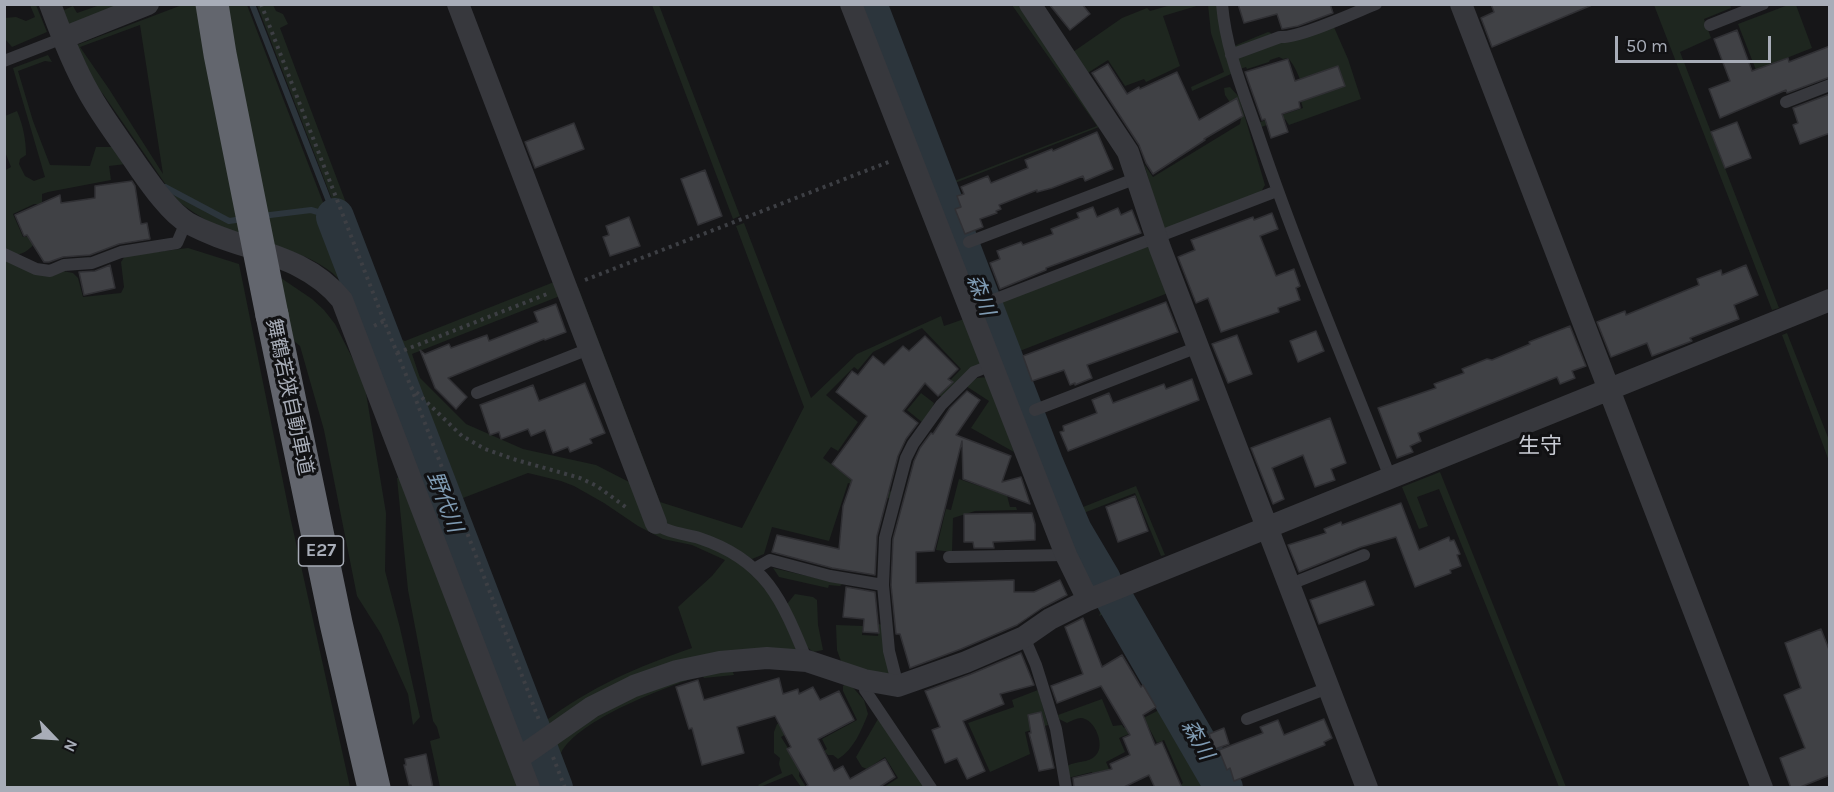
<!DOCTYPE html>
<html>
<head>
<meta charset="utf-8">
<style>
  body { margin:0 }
  #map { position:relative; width:1834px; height:792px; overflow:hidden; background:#161618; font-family:Karla,sans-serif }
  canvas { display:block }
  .frame { position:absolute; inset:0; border:6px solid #a8adb8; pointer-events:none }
  .north { position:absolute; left:24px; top:708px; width:60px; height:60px; -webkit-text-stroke:4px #111113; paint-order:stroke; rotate:115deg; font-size:16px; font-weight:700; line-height:24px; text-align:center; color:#a8adb8 }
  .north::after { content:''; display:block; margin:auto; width:21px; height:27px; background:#a8adb8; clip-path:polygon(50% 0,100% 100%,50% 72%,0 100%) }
  .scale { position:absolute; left:1615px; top:36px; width:156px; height:27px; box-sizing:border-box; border:3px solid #a8adb8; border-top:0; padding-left:8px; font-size:18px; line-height:21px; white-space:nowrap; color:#a8adb8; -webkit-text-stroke:4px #111113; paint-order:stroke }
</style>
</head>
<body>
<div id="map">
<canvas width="1834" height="792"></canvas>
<div class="frame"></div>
<div class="north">N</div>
<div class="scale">50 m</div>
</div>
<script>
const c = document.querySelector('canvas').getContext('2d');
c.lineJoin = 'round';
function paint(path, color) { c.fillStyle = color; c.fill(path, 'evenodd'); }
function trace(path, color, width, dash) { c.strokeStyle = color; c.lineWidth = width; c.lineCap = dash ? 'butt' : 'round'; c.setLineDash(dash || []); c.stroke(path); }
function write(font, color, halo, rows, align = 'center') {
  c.font = font + ' Karla,"Noto Sans JP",sans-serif'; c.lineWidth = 6; c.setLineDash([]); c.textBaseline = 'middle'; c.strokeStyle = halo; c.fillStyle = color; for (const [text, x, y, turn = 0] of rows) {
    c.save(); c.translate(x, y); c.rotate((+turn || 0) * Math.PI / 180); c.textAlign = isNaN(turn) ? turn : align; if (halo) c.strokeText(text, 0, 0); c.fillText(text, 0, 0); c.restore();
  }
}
const green = new Path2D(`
  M30,5H36L47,32L12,47L5,39V18L16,17L26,21L35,17Z
  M100,5H122L68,26L62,11L73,6L77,13Z
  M182,5H247L368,319L361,322C355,310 351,295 343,284C320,253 262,244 228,231C203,221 183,205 162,189L166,185L103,94L93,85L85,69L87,65L74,46ZM140,25L163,174L109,89L80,47Z
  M257,5H273L276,11L283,14L288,24L280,28L397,338L405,341L554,282L560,296L412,354L420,378L466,424L523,449L596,465L631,483L644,512L745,565L777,604L797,651L734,654L546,727L543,722L535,726ZM528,473L561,481L574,486L604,503L638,526L663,539L692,545L725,560L712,576L678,607L692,648C634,668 593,686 544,722L517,659L518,651L463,498Z
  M652,5H659L740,216L733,219Z
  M871,5H876L944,185L1097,126L1012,5H1018L1027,15L1099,127L942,188Z
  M1171,5H1200L1163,16L1180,66L1146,82L1144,79L1125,86L1108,60L1086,74L1073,52L1122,18L1147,8L1150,11Z
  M1208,5H1218L1231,74L1192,91L1191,87L1224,72L1211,33Z
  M1654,5H1730L1731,8L1704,19L1711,38L1680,52L1779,308L1772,310Z
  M1788,5H1796L1812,48L1756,70L1738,24Z
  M1333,25L1348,59L1361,99L1289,125L1285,119L1261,127L1260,122L1303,108L1300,98L1304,92C1301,81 1296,67 1288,58L1283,59L1279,57L1270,60L1269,62L1247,69L1246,67L1240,69L1234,46L1268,32L1271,33V36Z
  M48,55L52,62L45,61L18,71L33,121L50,165L90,166L96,147H114L126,164L109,166L111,180L48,192L42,194V204H34L13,214L23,237L33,235L36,242C25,254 19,258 5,250L4,171L11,167L5,152V116L17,111C23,125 26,140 26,155L20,159L19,164L25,176L34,181L45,177L13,68Z
  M1230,87L1239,97L1265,185L1261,192L1164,231L1144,164L1153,177L1240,124L1241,119L1225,95L1224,88Z
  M744,223L811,398L857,354L941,316L944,326L964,319L982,364L942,397L937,394L961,369L922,328L873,352L858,370L854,367L826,395L858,422L838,451L831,447L823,458L839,470L844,463L881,489L893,492L891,499L848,483L829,541L772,527L764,554L752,559L733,547L666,524L577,291L578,287L660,502L742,528L804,407L736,226Z
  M1149,245L1168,293L1007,356L988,307Z
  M188,248L239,264L290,516L350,787H5L4,259L73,273L78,278L83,297L121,293L124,287L121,262L125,256Z
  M278,276L312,299L324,310L335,324L364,381L386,513L385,571L400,628L420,717L413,725L408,694L381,634L357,596L324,430L300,346L294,341Z
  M374,332L532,742L524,747L367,341L368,334Z
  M1787,333L1829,440V461L1782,335Z
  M988,377L1014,452L971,428L989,401L966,386L977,378Z
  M921,393L934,403L932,410L923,423L907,410Z
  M1037,420L1073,511L1136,486L1165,555L1161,556L1135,493L1081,514L1093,546L1111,577L1106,579L1077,530L1033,422Z
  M1440,472L1566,787H1559L1439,489L1417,497L1428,526L1419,529L1402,487Z
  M402,476L520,787H440L430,741L440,738L437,727L433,721L408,590L397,478Z
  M959,479L1000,493L1005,488L1010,507H1016L1017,510L975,511L953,518L952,552L936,550L946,509L951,510Z
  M773,568L842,584L840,586L829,585L828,588L779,577Z
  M795,594L813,597L817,600L818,625L823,650L813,652L807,647L787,604Z
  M1123,600L1203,733L1197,735L1119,601Z
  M1111,602L1219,787H1178L1183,783L1164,740L1157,743L1148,726L1119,738L1125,752L1106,762L1112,776L1094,780L1092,772L1068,778L1066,767C1075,760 1089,764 1096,755C1105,746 1096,723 1085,719C1080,716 1073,720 1067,723L1059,719L1058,715L1102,699L1113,726L1122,725L1124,728L1161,709L1106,613L1099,616L1104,605Z
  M879,624L882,625L891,682L841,661L837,650L836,625L863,626L862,635L878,636Z
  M731,667L734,675L704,678L702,675C667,687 578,719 561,753L573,787H559L545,752L550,755L556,750L555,741L647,688Z
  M848,682L864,700L868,714C861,731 854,749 838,759L833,755H828L824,751L827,749L822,739L857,720L843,691V686Z
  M1038,690L1048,725L1025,732L1030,754L990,772L968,723L1014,707L1012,700Z
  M878,719L924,786L921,788L884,787L898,778L885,757L867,769L862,767L856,757Z
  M787,720L791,731L781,737L800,767L799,776L806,787H801L792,774L760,787L758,785L782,773L779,764L780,758L774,753V732L777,724Z`);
const stream = new Path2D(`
  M252,4L335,217
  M165,187L229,221L243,219
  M262,216L311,210L335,217`);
const river = new Path2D(`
  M868,4L1045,465L1073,531L1102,580
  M335,217L554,788
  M1115,600L1224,788`);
const building = new Path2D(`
  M1049,4H1082L1090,14L1070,30Z
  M1238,4H1330L1333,13L1298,26L1282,29L1277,14L1244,23Z
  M1491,4H1592V5L1492,47L1481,18L1494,12Z
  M1737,30L1752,71L1788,58L1789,62L1830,46V77L1787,93L1786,90L1720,118L1709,89L1730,81L1714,39Z
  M1288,59L1295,81L1338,66L1345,86L1299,102L1300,108L1282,114L1288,132L1271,138L1265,119L1262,120L1245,72Z
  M1108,64L1127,94L1139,87L1140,89L1177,72L1199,120L1237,98L1243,116L1204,139L1205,140L1153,174L1146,163L1139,145L1092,73Z
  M1830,94V133L1800,144L1793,125L1798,123L1793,108Z
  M1737,122L1751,158L1725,168L1711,132Z
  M574,123L584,149L535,168L525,142Z
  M1097,132L1113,169L1085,181L1083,176L1052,188L1037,192V190L999,205L1001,209L996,211L997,213L980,219L983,227L965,234L955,209L961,207L957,196L964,194L961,187L988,176L991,183L1028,168L1025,160L1052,149L1053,151Z
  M705,170L722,216L698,225L681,179Z
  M132,181L135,186L141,224L147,223L150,239L119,244L90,255L63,257L49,262H44L27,235L24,236L15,215L60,195L61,203L95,198V186Z
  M1093,207L1097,217L1118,208L1121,215L1132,210L1141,233L1046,268V270L1000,289L990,263L1000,259L997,251L1021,242L1023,245L1053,234L1051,229L1079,218L1077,213Z
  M1272,213L1278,229L1260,236L1276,276L1294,269L1300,286L1296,288L1300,300L1278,308L1279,312L1221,332L1208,298L1196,303L1178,257L1195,250L1191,240L1253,217L1254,220Z
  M629,217L640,246L610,256L603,237L609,235L606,226Z
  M110,265L115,288L84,295L79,272L95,271Z
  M1746,265L1758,295L1734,305L1739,319L1690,338L1692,341L1652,356L1647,343L1611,357L1597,322L1625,311L1626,315L1699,285L1697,279L1721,270L1722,275Z
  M1166,302L1178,332L1087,365L1092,378L1075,385V383L1070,385L1064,370L1032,381L1023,356Z
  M556,304L566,332L545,340L544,339L448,378L467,397L456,409L435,388L420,350L425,354L449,344L451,348L487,335L489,341L538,322L534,312Z
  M1570,326L1586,366L1572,371L1575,378L1560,384L1557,377L1418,433L1421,441L1410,446L1413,452L1397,458L1378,408L1436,388L1434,384L1464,373L1462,369L1487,359L1492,360L1530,344L1529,342Z
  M1316,331L1324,351L1298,362L1290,341Z
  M1237,335L1252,374L1228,383L1212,344Z
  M925,336L958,369L948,379L953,382L938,396L925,383L903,411L918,423L906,439L898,456L877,536L875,575L832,568L772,552L777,535L839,549L843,506L852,480L832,464L867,416L836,392L852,371L858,375L873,356L884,365L903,346L909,351Z
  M1192,379L1199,400L1068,451L1060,432L1064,431L1063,426L1097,413L1092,400L1109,393L1113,403L1164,384L1166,389Z
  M585,383L605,433L590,439L592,443L570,452L568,447L553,453L545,430L531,436L528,429L501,439L499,432L490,435L480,405L533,385L539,401Z
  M967,391L980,400L956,435L1011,456L1002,482L1021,477L1030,504L963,479L962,441L934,551L916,552V583L1014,580V592H1034L1060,580L1067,595L1042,608L1017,625L961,649L910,668L900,634H896L891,585L893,539L914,461L920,448L931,433L933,434L950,408Z
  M1330,418L1346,463L1331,469L1335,480L1315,487L1303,455L1272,468L1284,499L1273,504L1251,448Z
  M1135,496L1148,531L1118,542L1106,507Z
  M1401,503L1419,550L1449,537L1450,541L1454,540L1460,554L1457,555L1461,566L1450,570L1451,573L1415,587L1396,537L1361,547L1299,572L1288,545L1326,533L1324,529L1341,522L1342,525Z
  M1032,513L1035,524V540L993,542L994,548H974L973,542H964V514Z
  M1365,581L1374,605L1319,624L1310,600Z
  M846,587L875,592L879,633L863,632L864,619L843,617Z
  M1083,618L1102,667L1122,655L1141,687L1143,685L1156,707L1143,715L1155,745L1162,742L1182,788H1155L1149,775L1122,788H1074L1073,778L1112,769L1110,764L1130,755L1123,738L1130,735L1101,686L1057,703L1051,686L1083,674L1065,627Z
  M1821,629L1830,652V775L1798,788H1791L1780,758L1805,748L1784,695L1801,688L1785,643Z
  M1021,653L1034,685L1000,694L1004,704L963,721L985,771L967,779L957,758L945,763L932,730L940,727L925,691L971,674Z
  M779,678L783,694L798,689L799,694L813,687L820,700L839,691L854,720L818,739L834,771L843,766L850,779L885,759L895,777L878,788H804L808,785L787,749L791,747L775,716L737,727L744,753L702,765L692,728L689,729L676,687L698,680L704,700Z
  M1041,712L1054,768L1039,771L1029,733H1031L1028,715Z
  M1324,719L1332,738L1324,742L1325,745L1234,781L1230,768L1227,770L1219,750L1263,733L1260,727L1278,720L1284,735Z
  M1224,728L1229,744L1215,749L1209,734Z
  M426,754L433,788H412L411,785H409L404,765H406L405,759Z`);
const path = new Path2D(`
  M261,4L384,321
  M585,280L891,161
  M374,326L384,321L411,387L462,436L485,449L513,459L580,478L597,486L627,508
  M397,353L547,294
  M411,387L539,720
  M553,757L565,788`);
const lane = new Path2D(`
  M1222,4C1226,52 1245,95 1260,140C1299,254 1346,365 1390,477
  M1710,25L1763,4
  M1231,55L1280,37C1298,39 1356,12 1376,4
  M4,61L63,38
  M1786,102L1830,85
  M969,242L1137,178
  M4,254L36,269L50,271L64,265L92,263L121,252L177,243L186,222
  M988,302L1277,191
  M477,393L589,349
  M1035,410L1198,347
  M656,523C665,533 687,534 699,538C766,560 782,600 807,661
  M949,557L1066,555
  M756,568L770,560L830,576L883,585
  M1288,585L1364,555
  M1024,637L1036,665L1056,729L1066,788
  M864,680L865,690L931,788
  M898,686L889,651L883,585L885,538L906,458L913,444L941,405L974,372L992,365
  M1247,719L1328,688`);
const street = new Path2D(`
  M50,4C61,34 73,65 89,93C103,118 121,141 137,165C149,182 170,213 188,223C241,252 302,251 342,300L529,788
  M458,4L656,523
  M851,4L1066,555L1088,600
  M1030,4L1128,152L1160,248L1367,788
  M1461,4L1762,788
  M63,38L148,4
  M519,758L592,707L634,686L677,671L720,662L767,658L807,661L864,680L898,686L966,662L1024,637L1050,619L1088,600L1830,300`);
const highway = new Path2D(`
  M272,315L336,623L374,788`);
const highwayBridge = new Path2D(`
  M212,4L220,54L272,315`);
const shields = [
  [321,551,45]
];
const shieldNames = [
  ["E27",321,551]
];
const streetNames = [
  ["舞鶴若狭自動車道",289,397,78]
];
const waterNames = [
  ["森川",980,295,69],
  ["野代川",444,502,69],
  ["森川",1197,740,60]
];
const quarterNames = [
  ["生守",1540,447]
];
paint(green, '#1e261f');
trace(stream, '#2c353c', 6);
trace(river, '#2c353c', 38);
paint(building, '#404145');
trace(building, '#303034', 1.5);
trace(path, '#3d3f44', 4, [3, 4.5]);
trace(lane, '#37383d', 12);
trace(street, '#37383d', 22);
trace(highway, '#63666e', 33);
trace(highwayBridge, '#63666e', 33);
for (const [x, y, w] of shields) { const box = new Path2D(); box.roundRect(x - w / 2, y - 15, w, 30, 4.5); c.fillStyle = '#111113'; c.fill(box); trace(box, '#a8adb8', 1.5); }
write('bold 18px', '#a8adb8', null, shieldNames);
write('20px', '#a8adb8', '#111113', streetNames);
write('italic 21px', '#7f9bb3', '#111113', waterNames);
write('22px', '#c9ccd4', '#111113', quarterNames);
</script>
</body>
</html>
